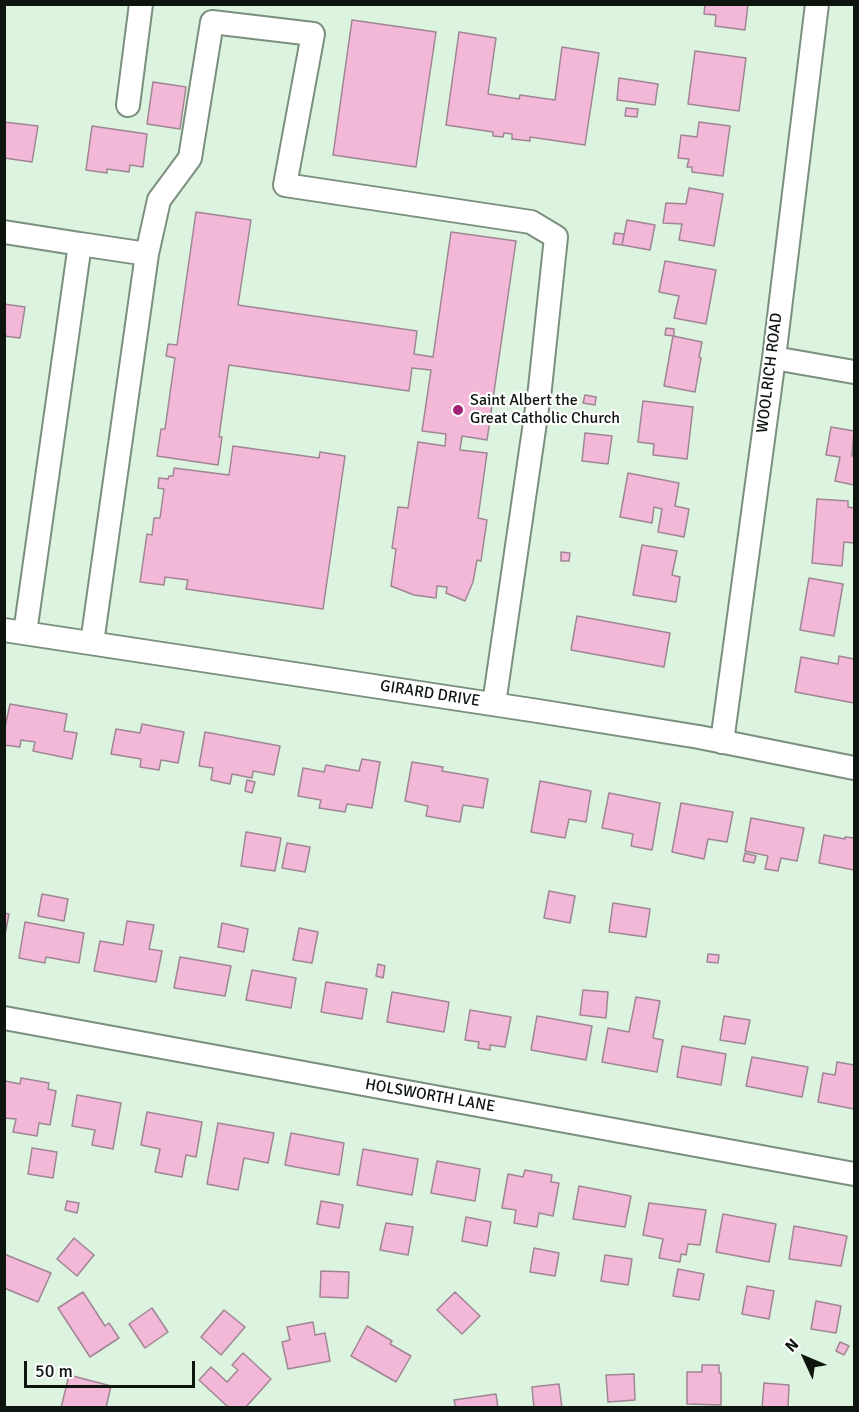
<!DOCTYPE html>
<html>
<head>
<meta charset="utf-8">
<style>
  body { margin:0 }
  #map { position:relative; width:859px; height:1412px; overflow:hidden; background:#dcf3df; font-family:Signika,sans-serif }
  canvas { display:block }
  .frame { position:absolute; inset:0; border:6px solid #0d150e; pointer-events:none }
  .north { position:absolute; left:775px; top:1328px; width:60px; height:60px; -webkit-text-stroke:4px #fff; paint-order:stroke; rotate:314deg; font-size:16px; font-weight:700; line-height:24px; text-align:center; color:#0d150e }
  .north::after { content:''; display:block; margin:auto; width:21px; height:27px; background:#0d150e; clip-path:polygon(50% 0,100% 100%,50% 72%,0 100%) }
  .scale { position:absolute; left:24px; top:1361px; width:171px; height:27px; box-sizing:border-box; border:3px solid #0d150e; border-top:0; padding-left:8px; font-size:18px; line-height:21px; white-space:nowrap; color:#0d150e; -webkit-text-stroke:4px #fff; paint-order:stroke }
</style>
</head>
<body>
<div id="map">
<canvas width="859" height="1412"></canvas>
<div class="frame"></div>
<div class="north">N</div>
<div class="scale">50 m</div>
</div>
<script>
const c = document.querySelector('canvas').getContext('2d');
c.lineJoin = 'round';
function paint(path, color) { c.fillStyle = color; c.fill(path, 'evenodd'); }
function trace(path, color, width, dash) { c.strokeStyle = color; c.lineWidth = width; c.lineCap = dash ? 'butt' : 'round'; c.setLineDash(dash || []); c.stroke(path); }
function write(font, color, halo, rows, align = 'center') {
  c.font = font + ' Signika,sans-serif'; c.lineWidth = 4.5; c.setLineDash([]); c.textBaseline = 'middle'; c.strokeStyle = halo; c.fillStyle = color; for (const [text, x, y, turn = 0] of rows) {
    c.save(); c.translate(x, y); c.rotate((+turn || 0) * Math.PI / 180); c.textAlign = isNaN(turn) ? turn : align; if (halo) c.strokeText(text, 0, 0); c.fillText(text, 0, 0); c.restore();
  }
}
const building = new Path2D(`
  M705,4H748L745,30L715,26L716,15L704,14Z
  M352,20L436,32L416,167L333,155Z
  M459,32L496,38L488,94L519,99L520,95L555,100L562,47L599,53L585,145L530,137V141L512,139V134L504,133L503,137L493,136V132L446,125Z
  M695,51L746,58L739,111L688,104Z
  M619,78L658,84L655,105L617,100Z
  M153,82L186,87L180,129L147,124Z
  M626,108L638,109L637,117L625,116Z
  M4,122L38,126L32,162L4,158Z
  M699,122L730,126L723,176L692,172V167H687L689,159L678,158L681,135L697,137Z
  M92,126L147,134L143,167L130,165L129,172L107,169V173L86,170Z
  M689,188L723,194L714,246L679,240L682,224L663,223L666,203L686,204Z
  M196,212L251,220L238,305L417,331L414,354L433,357L451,232L516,241L487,440L462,436L460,450L487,453L478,518L487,520L481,561L477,560L473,582L465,601L446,593L447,587L437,586L436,598L414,595L391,586L396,549L392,548L398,507L408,508L418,442L445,446L446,434L422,431L431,370L412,368L409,391L229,365L219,437H222L218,465L157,456L161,429H165L175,358L166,356L168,344L177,345Z
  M627,220L655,225L650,250L622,245Z
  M615,233L624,234L622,245L613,244Z
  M665,261L716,270L706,324L674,318L679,296L659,292Z
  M4,304L25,307L20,338L4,336Z
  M666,328L674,329V336L665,335Z
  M673,336L702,342L699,357L701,358L695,392L664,386Z
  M585,395L596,397L595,405L583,403Z
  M643,401L693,407L687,459L653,455L654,444L638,442Z
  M831,427L854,431L852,456H854V485L835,481L840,457L826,455Z
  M585,433L612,436L608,464L582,461Z
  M233,446L319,458L320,452L345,456L323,609L186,589L188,580L165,577L164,585L140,582L147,534L152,535L154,518H160L164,489L158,488L159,478L168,479L169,476H173L174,468L229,475Z
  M628,473L679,483L675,506L689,509L684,537L658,532L662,509L654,507L652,523L620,517Z
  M817,499L848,501V507L854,508V543L844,542L842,566L812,563Z
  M642,545L677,551L672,575L680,577L676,602L633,595Z
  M561,552L570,553L569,561H561Z
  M809,578L843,584L834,636L800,630Z
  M577,616L670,633L664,667L571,650Z
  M839,656L854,659V703L795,692L801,657L838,664Z
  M10,704L67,714L64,731L77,733L72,759L33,751L35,742L21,740L20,747L4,745V732Z
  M142,724L184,732L178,763L161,760L159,770L140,767L141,759L111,754L116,729L140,733Z
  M205,732L280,746L274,775L253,771L252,778L232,774L230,784L211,780L213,768L199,766Z
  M362,759L380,762L372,808L347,804L345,812L319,808L321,800L298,796L303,768L324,772L326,765L359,771Z
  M412,762L443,767L442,771L488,779L483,808L463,805L460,822L426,816L428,806L405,801Z
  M247,780L255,782L252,793L245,791Z
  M540,781L591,791L586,822L569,819L565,838L531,832Z
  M609,793L660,803L652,850L631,846L633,834L602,828Z
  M681,803L733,812L727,842L708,839L704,859L672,852Z
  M751,818L804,828L797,861L781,858L778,871L765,869L768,856L745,851Z
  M246,832L281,838L275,871L241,866Z
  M824,835L845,839V837L854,838V870L819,863Z
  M287,843L310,847L305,872L282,868Z
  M745,853L756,856L754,863L743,861Z
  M549,891L575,896L570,923L544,918Z
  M42,894L68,899L64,921L38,916Z
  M613,903L650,909L646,937L609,932Z
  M4,913L9,914L4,940Z
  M127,921L154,925L149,949L162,951L156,982L94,971L100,941L123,945Z
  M25,922L84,933L79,963L46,957L45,963L19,958Z
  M222,923L248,929L244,952L218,947Z
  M299,928L318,932L312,963L293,960Z
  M708,954L719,955L718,963L707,962Z
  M180,957L231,966L225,996L174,988Z
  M378,964L385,966L383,978L376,976Z
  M252,970L296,978L291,1008L246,1000Z
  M326,982L367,989L362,1019L321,1012Z
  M583,990L608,992L606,1018L580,1015Z
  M392,992L449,1002L444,1032L387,1022Z
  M636,997L660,1001L653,1038L663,1040L657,1072L602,1062L608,1028L629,1032Z
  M470,1010L511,1017L505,1047L490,1045V1050L478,1048L479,1042L465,1040Z
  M537,1016L592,1026L586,1060L531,1050Z
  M724,1016L750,1020L745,1044L720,1040Z
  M682,1046L726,1054L721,1085L677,1077Z
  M752,1057L808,1067L802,1097L746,1086Z
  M837,1062L854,1065V1109L818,1102L823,1073L835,1075Z
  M21,1078L49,1083L48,1089L56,1091L50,1125L39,1123L37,1136L13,1132L16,1119L4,1118L5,1081L20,1084Z
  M77,1095L121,1103L113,1149L92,1145L95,1130L72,1126Z
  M147,1112L202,1122L196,1157L186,1155L182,1177L155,1172L160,1149L141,1145Z
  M218,1123L274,1133L268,1163L244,1158L238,1190L207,1184Z
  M291,1133L344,1143L339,1175L285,1165Z
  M32,1148L57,1152L53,1178L28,1174Z
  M363,1149L418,1159L412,1195L357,1185Z
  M437,1161L480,1169L475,1201L431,1193Z
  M525,1170L552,1175L551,1182L559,1183L553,1216L539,1213L537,1227L514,1223L516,1210L502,1208L508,1174L523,1177Z
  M579,1186L631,1196L625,1227L573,1219Z
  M67,1201L79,1203L77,1213L65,1210Z
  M321,1201L343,1205L339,1228L317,1224Z
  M649,1203L706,1210L700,1245L688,1244L686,1255L681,1254L680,1262L659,1258L663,1239L643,1235Z
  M723,1214L776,1224L769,1262L716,1252Z
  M466,1217L491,1222L487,1246L462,1241Z
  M386,1223L413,1227L408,1255L380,1250Z
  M794,1226L847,1236L841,1266L789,1259Z
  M74,1238L94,1255L77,1276L57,1259Z
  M534,1248L559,1253L555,1276L530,1272Z
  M4,1254L51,1273L38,1302L4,1288Z
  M605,1255L632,1259L628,1285L601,1281Z
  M678,1269L704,1274L699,1300L673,1296Z
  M321,1271L349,1272L348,1298L320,1297Z
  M747,1286L774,1291L769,1319L742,1314Z
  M83,1292L105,1326L109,1323L119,1338L90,1357L58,1308Z
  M455,1292L480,1316L462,1334L437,1310Z
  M816,1301L841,1306L836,1333L811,1329Z
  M152,1308L168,1332L145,1348L129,1324Z
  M224,1310L245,1327L221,1355L201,1337Z
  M313,1322L315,1335L325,1333L330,1361L288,1369L282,1342L290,1340L287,1327Z
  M367,1326L392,1341L390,1344L411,1356L396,1382L351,1356Z
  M840,1342L849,1346L844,1355L836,1351Z
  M243,1353L271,1379L245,1408H229L199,1380L211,1367L227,1382L238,1370L232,1365Z
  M702,1365H719V1373H721V1405L687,1404V1372H702Z
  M634,1374L635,1400L608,1402L606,1375Z
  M69,1375L111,1386L106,1408H61Z
  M764,1383L789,1385L788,1408H762Z
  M559,1384L562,1408H534L532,1387Z
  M496,1394L498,1408H456L454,1400Z`);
const minor = new Path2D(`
  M128,105L141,4
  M4,232L80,244L25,633
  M80,244L147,254L92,643
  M147,254L159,200L190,158L212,22L313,34L285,185L531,222L556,237L540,388L494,704
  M774,358L854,372
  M4,630L538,711L699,737L854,768
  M722,742L774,358L817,4
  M4,1018L854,1174`);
const markers = [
  [458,410,6,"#a22476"]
];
const streetNames = [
  ["WOOLRICH ROAD",770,373,-83],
  ["GIRARD DRIVE",430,694,9],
  ["HOLSWORTH LANE",430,1096,10]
];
const poiNames = [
  ["Saint Albert the",470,401],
  ["Great Catholic Church",470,419]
];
paint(building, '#f3b7d7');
trace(building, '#9f8693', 1.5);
trace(minor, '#7a8f7d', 26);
trace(minor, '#fff', 22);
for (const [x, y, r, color] of markers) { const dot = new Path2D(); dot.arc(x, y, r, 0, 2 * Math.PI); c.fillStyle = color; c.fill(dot); trace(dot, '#fff', 2); }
write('16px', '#0d150e', '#fff', streetNames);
write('16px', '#0d150e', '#fff', poiNames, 'left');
</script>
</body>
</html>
